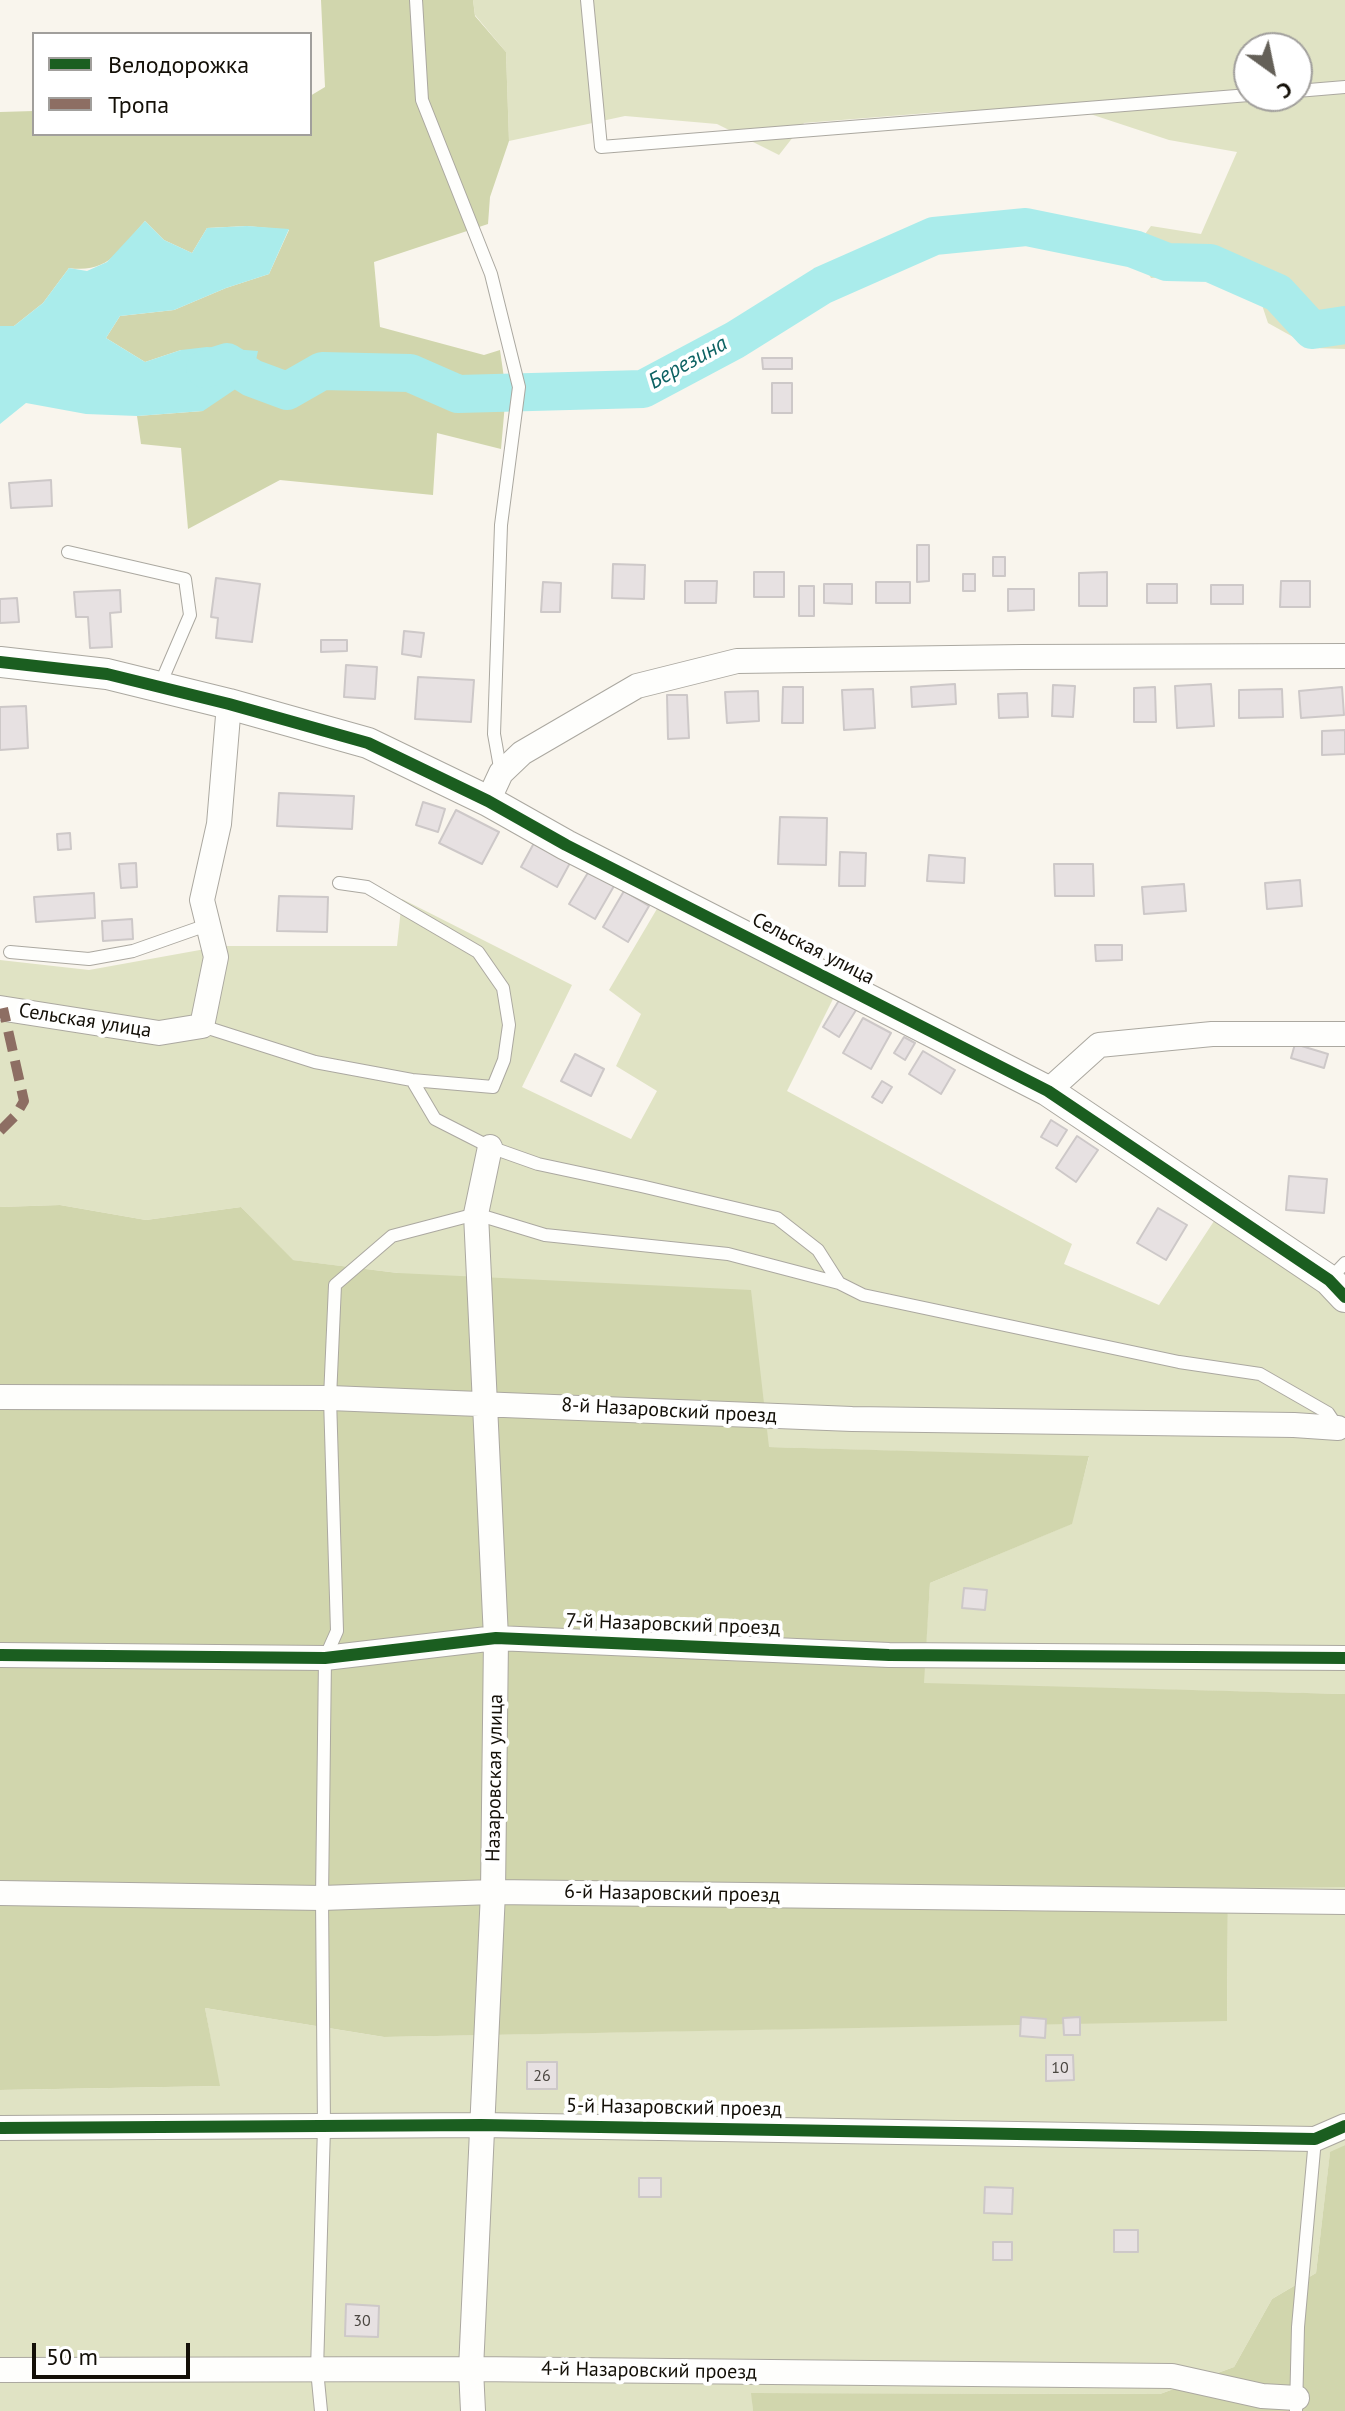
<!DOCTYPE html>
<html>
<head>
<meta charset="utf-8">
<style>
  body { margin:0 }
  #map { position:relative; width:1345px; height:2411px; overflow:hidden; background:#f9f5ed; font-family:"PT Sans",sans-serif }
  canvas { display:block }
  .legend { position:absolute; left:32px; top:32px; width:280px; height:104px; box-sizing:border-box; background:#fff; border:2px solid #a19f9c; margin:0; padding:10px 14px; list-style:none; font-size:24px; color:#130f07 }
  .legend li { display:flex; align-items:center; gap:16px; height:40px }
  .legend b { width:40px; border:2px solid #a19f9c }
  .north { position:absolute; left:1233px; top:32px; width:80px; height:80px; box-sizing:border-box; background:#fff; border:2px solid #a19f9c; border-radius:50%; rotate:147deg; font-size:22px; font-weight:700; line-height:32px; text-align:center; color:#130f07 }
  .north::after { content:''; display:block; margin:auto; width:28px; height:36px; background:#646058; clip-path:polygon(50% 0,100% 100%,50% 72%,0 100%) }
  .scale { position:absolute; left:32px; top:2343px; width:158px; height:36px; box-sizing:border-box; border:4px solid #130f07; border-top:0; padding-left:10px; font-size:24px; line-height:28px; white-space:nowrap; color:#130f07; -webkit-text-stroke:6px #fff; paint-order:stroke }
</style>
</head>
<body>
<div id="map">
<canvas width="1345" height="2411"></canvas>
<ul class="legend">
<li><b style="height:10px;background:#1b5e20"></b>Велодорожка</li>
<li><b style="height:10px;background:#8d6e63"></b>Тропа</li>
</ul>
<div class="north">С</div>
<div class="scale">50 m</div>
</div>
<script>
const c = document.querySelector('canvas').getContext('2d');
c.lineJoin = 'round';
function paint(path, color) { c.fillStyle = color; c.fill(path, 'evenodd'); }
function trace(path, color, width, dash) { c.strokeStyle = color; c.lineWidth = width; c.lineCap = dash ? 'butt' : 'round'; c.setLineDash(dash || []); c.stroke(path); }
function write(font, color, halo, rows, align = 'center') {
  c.font = font + ' "PT Sans",sans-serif'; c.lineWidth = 8; c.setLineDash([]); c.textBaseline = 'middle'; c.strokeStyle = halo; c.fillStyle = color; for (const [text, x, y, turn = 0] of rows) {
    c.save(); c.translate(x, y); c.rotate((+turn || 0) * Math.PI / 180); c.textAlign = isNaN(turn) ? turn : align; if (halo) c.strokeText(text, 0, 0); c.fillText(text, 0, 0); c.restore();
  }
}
const green = new Path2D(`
  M473,0H1345V349L1313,348L1268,323L1256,287L1215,275L1151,278L1134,249L1151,226L1201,234L1237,152L1169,140L1072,108L941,112L804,123L779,155L717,124L625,116L509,141L506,52L475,15ZM1249,48H1297V96H1249Z
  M402,899L572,985L522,1087L631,1139L657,1091L616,1066L641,1014L609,990L661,902L836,993L787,1091L1072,1244L1064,1264L1159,1305L1216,1218L1329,1295L1345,1311V1694L923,1684L930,1583L1071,1524L1089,1457L769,1447L398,1273L292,1260L241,1207L146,1220L60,1205L0,1207V960L89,970L222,946H397Z
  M1228,1887H1345V2145L1330,2153L1316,2273L1272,2299L1234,2367L1160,2394L752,2393L753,2411H0V2090L219,2086L205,2008L384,2037L1227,2020Z`);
const forest = new Path2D(`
  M321,0H473L475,16L506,52L509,141L490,197L488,224L374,262L380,327L484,355L500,350L506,392L501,449L437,433L433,495L280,480L188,529L181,448L141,444L137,416L203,411L181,350L145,362L106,338L120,316L174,310L226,288L269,274L289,230L247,226L207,228L192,253L164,240L145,221C121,248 109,274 69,268L43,303L14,326H0V112L34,111V134H310V96L325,87Z
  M60,1205L146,1220L241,1207L293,1260L398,1273L751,1290L769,1447L1089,1456L1072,1524L930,1583L924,1683L1345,1694V1887L1228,1888L1227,2021L384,2037L205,2008L220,2086L0,2090V1207Z
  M1345,2145V2411H753L751,2393L1160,2394L1234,2367L1272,2299L1316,2273L1330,2152Z`);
const water = new Path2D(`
  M145,221L164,240L192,253L207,228L247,226L289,229L269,274L226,288L174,310L120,316L106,338L145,362L181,350L207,347L258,351L252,378L203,411L137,416L86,414L26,403L0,424V326H14L43,303L69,268L87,271L107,262Z`);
const river = new Path2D(`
  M205,369L227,362L252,378L287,391L322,371L410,373L458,394L643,389L735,340L823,285L934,236L1026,227L1134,249L1167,262L1210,263L1278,293L1312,330L1345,325`);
const building = new Path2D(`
  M762,358H792V369H763Z
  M772,383H792V413H772Z
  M51,480L52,506L11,508L9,483Z
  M917,545H929V581L917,582Z
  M993,557H1005V576H993Z
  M613,564L645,565L644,599L612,598Z
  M754,572H784V597H754Z
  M1107,572V606H1079V573Z
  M963,574H975V591H963Z
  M216,578L260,584L252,642L216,638L218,618L211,617Z
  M685,581H717L716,603H685Z
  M1281,581H1310V607H1280Z
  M543,582L561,583L560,612H541Z
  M876,582H910V603H876Z
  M824,584H852V604L824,603Z
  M1147,584H1177V603H1147Z
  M1211,585H1243V604H1211Z
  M799,586H814V616H799Z
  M1008,589H1034V610L1008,611Z
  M120,590L121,612L110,613L112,647L90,648L88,617H76L74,592Z
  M17,598L19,622L0,623V599Z
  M404,631L424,633L421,657L402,654Z
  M321,640H347V651L321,652Z
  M346,665L377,667L375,699L344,697Z
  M418,677L474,680L471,722L415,719Z
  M955,684L956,704L912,707L911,687Z
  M1211,684L1214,726L1177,728L1175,686Z
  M1053,685L1075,686L1073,717L1052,716Z
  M783,687H803V723H782Z
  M1155,687L1156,722H1134V688Z
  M1342,687L1344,715L1301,718L1299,691Z
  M873,689L875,728L844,730L842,690Z
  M1282,689L1283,717L1239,718V690Z
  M758,691L759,721L727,723L725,692Z
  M1027,693L1028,717L999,718L998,694Z
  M667,695H687L689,738L668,739Z
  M26,706L28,748L0,750V707Z
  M1345,730V754L1322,755V731Z
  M279,793L354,796L352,829L277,826Z
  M423,802L445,809L438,832L416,825Z
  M456,810L499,832L482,864L439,843Z
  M780,817L827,818L826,865L778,864Z
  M70,833L71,849L58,850L57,834Z
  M534,843L570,863L557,887L521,867Z
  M840,852L866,853L865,886H839Z
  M929,855L965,858L964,883L927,881Z
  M136,863L137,887L121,888L119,864Z
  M1054,864H1093L1094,896H1055Z
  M589,871L614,886L595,919L569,904Z
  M1300,880L1302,906L1267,909L1265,883Z
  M1184,884L1186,911L1144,914L1142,887Z
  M624,891L649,906L628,942L603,927Z
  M94,893L95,918L36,922L34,897Z
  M279,896L328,897L327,932L277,931Z
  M132,919L133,939L103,941L102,921Z
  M1095,945H1122V960L1096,961Z
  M841,997L858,1007L839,1037L823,1027Z
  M863,1018L891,1033L871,1069L843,1053Z
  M904,1037L915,1043L905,1060L894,1053Z
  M1295,1044L1328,1054L1324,1068L1291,1058Z
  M923,1051L955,1070L941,1094L909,1074Z
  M575,1054L604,1069L591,1096L561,1081Z
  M882,1081L892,1087L882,1103L872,1097Z
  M1051,1120L1067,1130L1057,1146L1041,1137Z
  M1077,1136L1098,1150L1076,1182L1056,1168Z
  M1289,1176L1327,1179L1324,1213L1286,1210Z
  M1158,1208L1187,1225L1166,1260L1137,1243Z
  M964,1588L987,1590L985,1610L962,1608Z
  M1021,2017L1046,2019L1045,2038L1020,2036Z
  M1080,2017V2035H1064L1063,2018Z
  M1046,2055H1073L1074,2080L1046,2081Z
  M527,2062H557V2089H527Z
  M639,2178H661V2197H639Z
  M985,2187L1013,2188L1012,2214L984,2213Z
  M1114,2230H1138V2252H1114Z
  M993,2242H1012V2260H993Z
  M346,2304L379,2306L378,2337L345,2336Z`);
const service = new Path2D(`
  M416,0L422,100L491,274L519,387L501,525L494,734L501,773
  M587,0L601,147L1249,95
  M1297,91L1345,87
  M68,552L185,579L190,615L159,687
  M10,952L89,959L133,951L207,925
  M202,1026L315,1062L412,1080L493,1087L504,1060L509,1025L503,988L478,952L367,887L339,883
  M412,1080L435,1119L490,1147L538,1164L641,1186L777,1218L818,1250L839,1283L863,1295L1179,1362L1260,1374L1328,1413L1338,1428
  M1329,1280L1345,1263
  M321,2411L317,2370L324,2127L322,1898L325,1658L337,1631L330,1398L335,1285L392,1236L476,1214L545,1235L728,1254L839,1283
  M1296,2411L1298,2327L1315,2139`);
const minor = new Path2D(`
  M488,801L501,773L522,753L637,686L737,661L1022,657L1345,656
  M0,1008L159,1033L202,1026L216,957L202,900L219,824L229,704
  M1048,1091L1099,1045L1212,1034H1345
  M0,1397L330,1398L852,1419L1294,1425L1338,1428
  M0,1655L325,1658L496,1638L889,1655L1345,1658
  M0,1893L322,1898L493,1892L1345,1902
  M0,2128L481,2125L1315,2139L1345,2126
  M0,2370L471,2369L1172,2376L1262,2396L1297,2398
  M473,2411L471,2369L493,1892L496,1638L476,1214L490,1147`);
const tertiary = new Path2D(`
  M0,662L107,674L229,704L368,743L488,801L566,845L1048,1091L1329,1280L1345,1297`);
const quiet = new Path2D(`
  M0,1131L16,1115L24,1101L3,1008`);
const cycleway = new Path2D(`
  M0,662L107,674L229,704L368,743L488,801L566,845L1048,1091L1329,1280L1345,1297
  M0,1655L325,1658L496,1638L889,1655L1345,1658
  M0,2128L481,2125L1315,2139L1345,2126`);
const numberNames = [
  ["10",1060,2068],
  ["26",542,2076],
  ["30",362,2321]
];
const streetNames = [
  ["Сельская улица",813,949,27],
  ["Сельская улица",85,1021,9],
  ["8-й Назаровский проезд",669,1411,3],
  ["7-й Назаровский проезд",673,1625,2],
  ["Назаровская улица",495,1778,-89],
  ["6-й Назаровский проезд",672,1894,1],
  ["5-й Назаровский проезд",674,2108,1],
  ["4-й Назаровский проезд",649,2371,1]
];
const waterNames = [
  ["Березина",688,363,-29]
];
paint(green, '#e0e3c4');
paint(forest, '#d1d6ad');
paint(water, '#aaeceb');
trace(river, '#aaeceb', 38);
paint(building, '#e7e1e2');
trace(building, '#cdc8c8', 2);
trace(service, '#aba8a0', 14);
trace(minor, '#aba8a0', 26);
trace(tertiary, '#aba8a0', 32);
trace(service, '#fefefc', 12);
trace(minor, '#fefefc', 24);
trace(tertiary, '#fefefc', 30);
trace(quiet, '#8d6e63', 10, [20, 10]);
trace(cycleway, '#1b5e20', 12);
write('16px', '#4a4640', null, numberNames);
write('20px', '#130f07', '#fff', streetNames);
write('italic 22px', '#0d6263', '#fff', waterNames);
</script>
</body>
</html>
